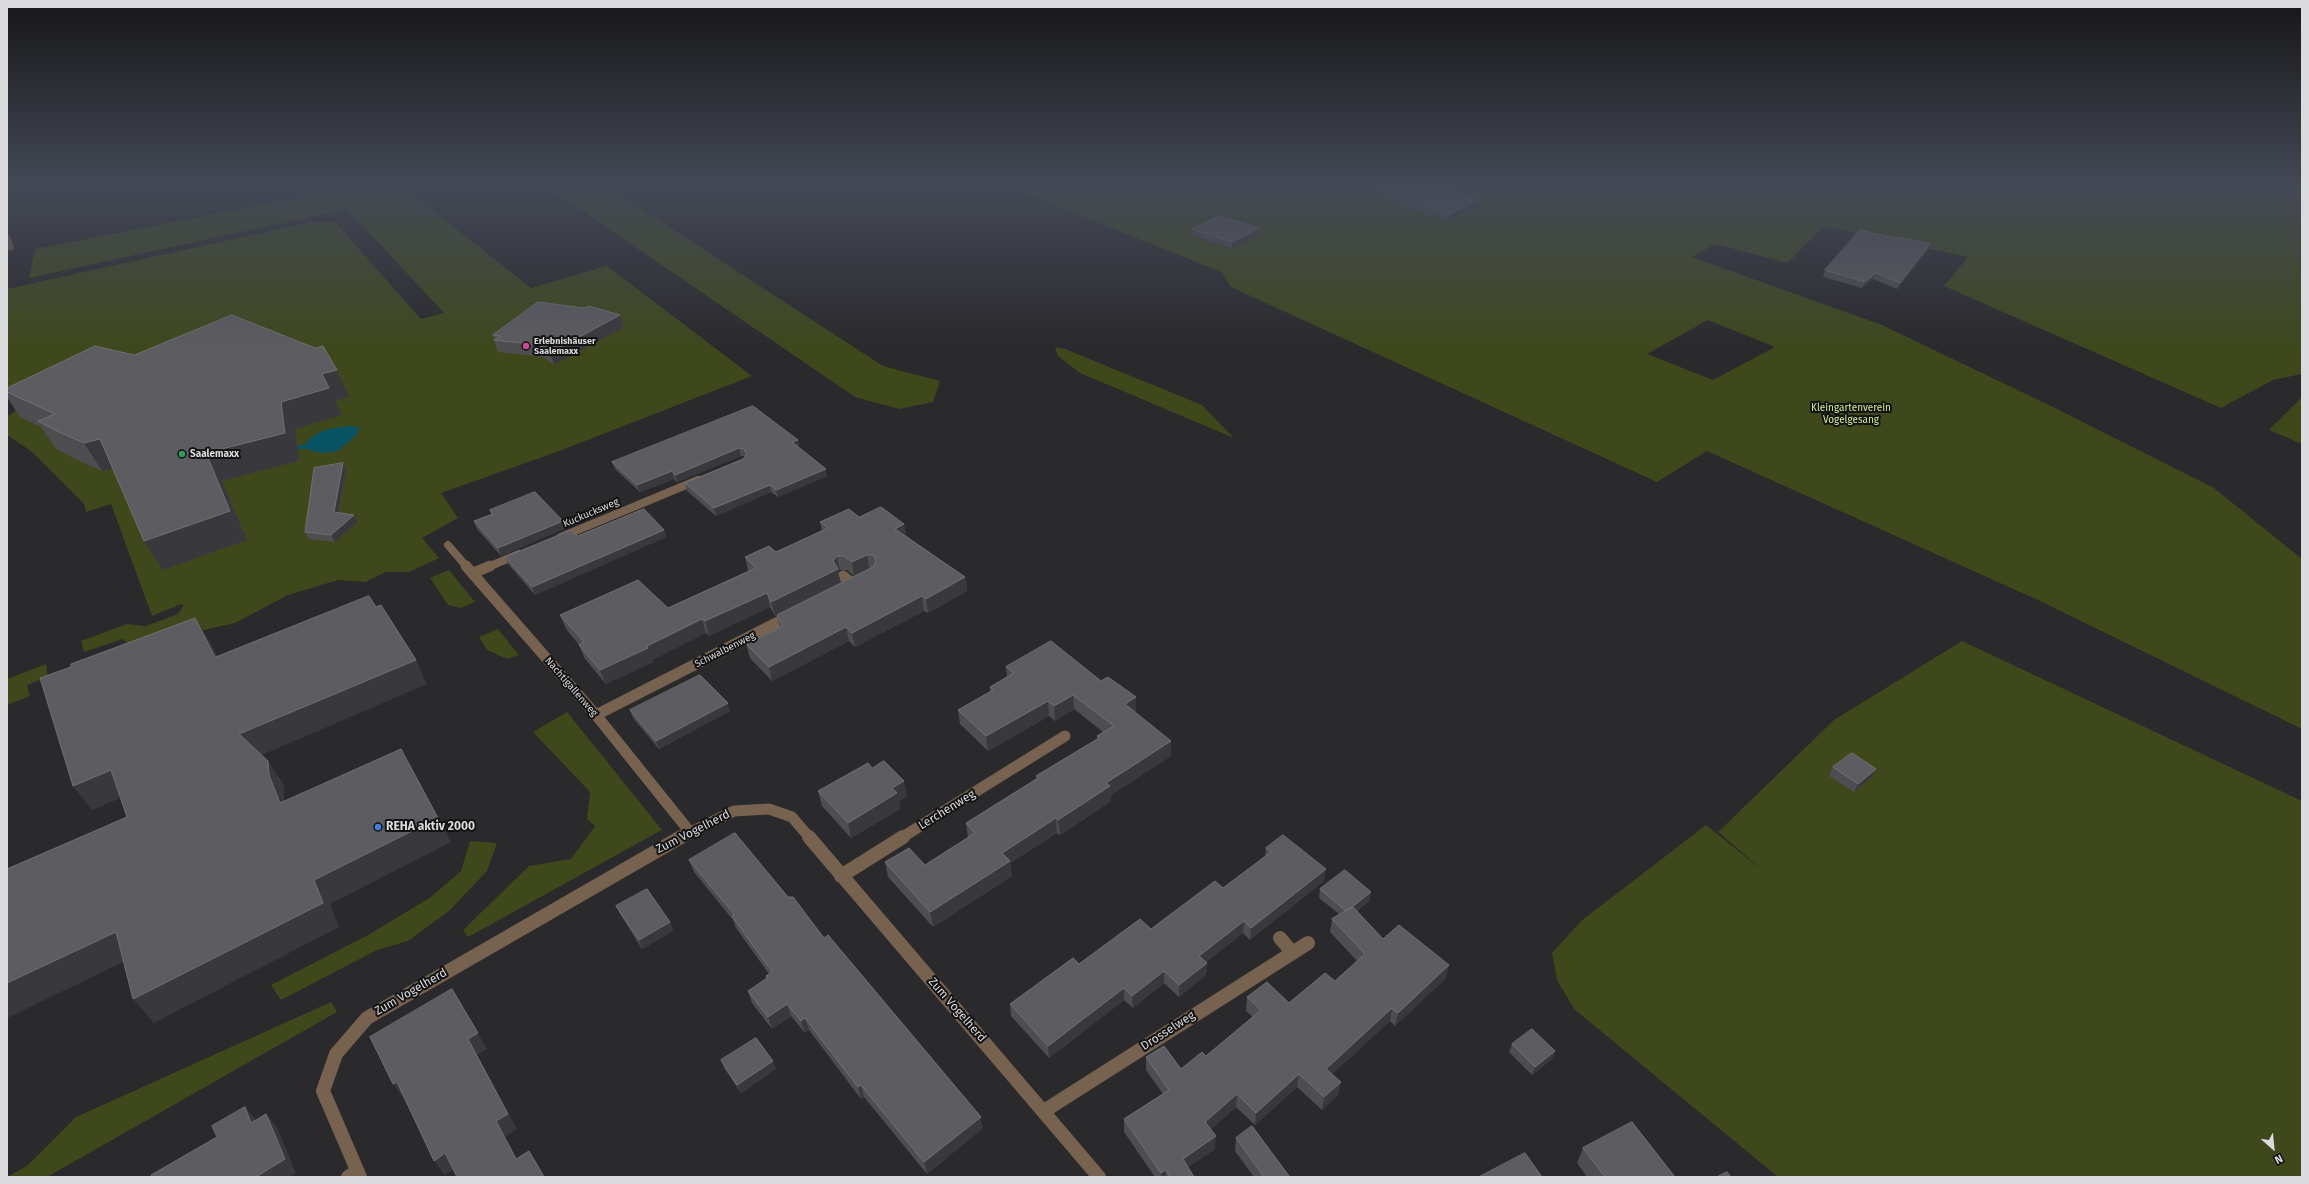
<!DOCTYPE html>
<html>
<head>
<meta charset="utf-8">
<style>
  body { margin:0 }
  #map { position:relative; width:2309px; height:1184px; overflow:hidden; background:#2a292c; font-family:"Fira Sans",sans-serif }
  canvas { display:block }
  .frame { position:absolute; inset:0; border:8px solid #dbdadc; pointer-events:none }
  .north { position:absolute; left:2253px; top:1128px; width:40px; height:40px; -webkit-text-stroke:3px #121213; paint-order:stroke; rotate:153deg; font-size:11px; font-weight:700; line-height:16px; text-align:center; color:#dbdadc }
  .north::after { content:''; display:block; margin:auto; width:14px; height:18px; background:#dbdadc; clip-path:polygon(50% 0,100% 100%,50% 72%,0 100%) }
</style>
</head>
<body>
<div id="map">
<canvas width="2309" height="1184"></canvas>
<div class="frame"></div>
<div class="north">N</div>
</div>
<script>
const c = document.querySelector('canvas').getContext('2d');
c.lineJoin = 'round';
function paint(path, color) { c.fillStyle = color; c.fill(path, 'evenodd'); }
function trace(path, color, width, dash) { c.strokeStyle = color; c.lineWidth = width; c.lineCap = dash ? 'butt' : 'round'; c.setLineDash(dash || []); c.stroke(path); }
function write(font, color, halo, rows, align = 'center') {
  c.font = font + ' "Fira Sans",sans-serif'; c.lineWidth = 4; c.setLineDash([]); c.textBaseline = 'middle'; c.strokeStyle = halo; c.fillStyle = color; for (const [text, x, y, turn = 0] of rows) {
    c.save(); c.translate(x, y); c.rotate((+turn || 0) * Math.PI / 180); c.textAlign = isNaN(turn) ? turn : align; if (halo) c.strokeText(text, 0, 0); c.fillText(text, 0, 0); c.restore();
  }
}
const green = new Path2D(`
  M358,186H402L531,288L607,266L752,376L554,453L441,493L458,518L422,538L439,558L409,572H386L365,582L338,580L288,595L235,623L182,635L135,651L123,639L84,652L81,641L127,624L146,626L178,614L183,606L182,604L179,605L152,616L111,504L86,512L84,504L31,451L7,435V417L29,401L7,391V289L311,222H335L421,319L444,313L347,209L29,278L35,249Z
  M546,186H606L883,366L940,381L933,402L899,409L855,397Z
  M1007,186H2302V374L2273,380L2221,408L1944,286L1968,257L1823,226L1788,263L1715,244L1692,257L1882,325L2051,406L2214,488L2302,559V729L2040,601L1707,451L1657,482L1231,287L1221,272ZM1708,320L1775,347L1713,380L1647,354Z
  M1055,347L1065,349L1202,405L1234,438L1080,373L1058,356Z
  M2302,397V444L2269,430Z
  M449,570L475,602L460,608L448,605L430,578Z
  M498,629L519,655L507,659L487,650L479,637Z
  M1962,641L2302,801V1177H1778L1574,1009L1557,980L1552,953L1581,921L1706,825L1766,873L1718,832L1834,720Z
  M46,664L48,677L27,685L30,696L7,705V679Z
  M567,712L662,830L468,937L463,930L529,866L571,859L595,826L587,819L590,792L533,732Z
  M470,841L497,843L487,871L449,911L408,941L377,950L281,1000L271,985L368,935L431,897L461,871Z
  M331,1002L337,1012L47,1177H7L27,1166L76,1117Z`);
const water = new Path2D(`
  M353,426L362,429L357,430L358,433L348,443L341,447L342,449C334,452 325,454 316,452C307,450 308,447 297,450V446L306,444C315,429 337,427 353,426Z`);
const streetFar3 = new Path2D(`
  M7,238L10,247`);
const streetFar2 = new Path2D(`
  M561,537L698,480
  M448,545L467,567
  M488,567L519,554`);
const streetFar1 = new Path2D(`
  M466,566L596,715L690,832
  M473,573L490,566
  M843,576L853,584
  M596,715L790,616
  M679,838L734,811L769,809L792,817L810,838
  M901,838L1065,736`);
const street = new Path2D(`
  M809,837L1099,1177
  M841,876L903,837
  M1280,938L1292,952
  M1044,1111L1308,943
  M348,1177L357,1171
  M360,1177L323,1091L336,1054L367,1018L681,837`);
const wall = new Path2D(`
  M1378,190L1479,206L1448,221L1377,196Z
  M1260,228L1259,235L1232,249L1192,235V229Z
  M1899,239L1930,244L1927,251L1897,289L1873,279L1862,288L1823,277L1825,270Z
  M620,315L624,327L554,365L543,357L498,352L494,340H495L493,335Z
  M134,355L349,397L335,401L342,415L295,429L299,461L222,481L247,540L163,570L113,468L102,471L75,459L56,449L41,427L20,417L7,397V388Z
  M798,440L799,447L798,448L827,476L778,497L771,492L716,516L687,491L685,483L743,459L745,456H741L677,482L674,479L640,492L615,469L612,462Z
  M343,463L346,470L339,513L354,515L358,522L335,542L309,539L305,532Z
  M490,510L566,528L501,556L477,529L474,521L491,514Z
  M859,517L904,524L906,536L965,577L967,591L928,613L924,611L855,647L849,641L772,681L750,658L746,644L780,627L777,615L775,616L770,607L709,636L706,633L652,660L653,662L606,684L585,659L579,645L566,629L560,615L668,608L748,571L745,557L776,552L822,531L820,522ZM840,570H847L854,576L841,583L838,572Z
  M664,530L666,537L535,595L509,565L505,557L577,536Z
  M1006,667L1101,681L1136,697V712H1135L1171,741V756L1111,795V801L1060,835L1057,833L1010,863L1012,876L933,927L888,877L885,862L925,865L968,838L966,823L1037,779L1036,776L1097,739V736L1103,732L1074,709L1055,721L1049,716L988,751L960,724L958,710L990,692V687L1007,677Z
  M630,710L730,711L659,749L633,718Z
  M1833,767L1876,769L1872,777L1854,792L1829,776Z
  M872,768L907,796L899,801L900,809L851,838L822,806L818,791Z
  M1266,848L1324,881L1250,940L1243,933L1206,962L1207,963L1206,975L1179,997L1164,983L1133,1008L1124,1000L1049,1058L1011,1016L1010,1004L1079,964L1151,929L1223,888L1265,857Z
  M689,860L788,897L824,938L983,1128L927,1174L864,1097L861,1099L809,1030L805,1033L791,1016L772,1029L752,1003L748,991L767,979L766,976L769,974L736,928L733,920L694,872Z
  M1320,889L1370,900L1357,911L1383,939L1446,978L1395,1026L1390,1021L1332,1074L1338,1095L1322,1110L1297,1087L1255,1125L1236,1107L1211,1129L1215,1149L1188,1167L1194,1177H1155L1124,1132V1119L1163,1094L1146,1070V1057L1181,1069L1206,1056L1253,1017L1246,1011L1247,997L1289,1003L1335,981L1357,961L1330,932L1332,919L1339,914L1319,898Z
  M616,906L670,922L673,931L642,949L620,914Z
  M1512,1044L1555,1051L1552,1059L1532,1075L1509,1052Z
  M721,1060L776,1069L741,1093L724,1068Z
  M1236,1138L1290,1177H1254L1235,1151Z
  M1583,1148L1675,1177H1587L1577,1163Z`);
const shadedWall = new Path2D(`
  M1480,200L1479,206L1448,221L1449,214Z
  M1260,228L1259,235L1232,249V242Z
  M1930,244L1927,251L1897,289L1900,283Z
  M1876,273L1873,279L1862,288L1865,282Z
  M620,315L624,327L554,365L550,353Z
  M337,370L349,397L335,401L342,415L295,429L299,461L222,481L247,540L163,570L144,541L206,453L322,374Z
  M100,439L117,467L102,471L84,443Z
  M798,440L799,447L793,450L792,442Z
  M739,448L741,456L677,482L675,475Z
  M343,463L346,470L337,520L334,512Z
  M826,469L827,476L778,497L776,490Z
  M672,471L674,479L640,492L637,485Z
  M770,485L771,492L716,516L714,508Z
  M354,515L358,522L335,542L331,535Z
  M563,521L566,528L501,556L498,548Z
  M904,524L906,538L895,529Z
  M664,530L666,537L535,595L532,587Z
  M867,555L869,569L854,576L852,562Z
  M837,556L840,570L838,572L841,583L775,616L771,602L833,561Z
  M965,577L967,591L928,613L926,599Z
  M767,593L770,607L709,636L705,621Z
  M922,596L924,611L855,647L852,633Z
  M195,618L210,642L230,680L215,657Z
  M702,619L706,633L652,660L653,662L606,684L600,670Z
  M846,627L849,641L772,681L769,667Z
  M416,660L427,684L255,758L239,734Z
  M1073,695L1074,709L1055,721L1054,706Z
  M1136,697V712L1125,718V704Z
  M1048,701L1049,716L988,751L986,736Z
  M728,703L730,711L659,749L656,741Z
  M1171,741V756L1111,795V801L1060,835L1058,820L1106,783Z
  M401,749L451,842L330,904L339,927L154,1023L133,999L314,880Z
  M268,761L284,785V799L296,827L280,803L269,775Z
  M1876,769L1872,777L1854,792L1858,784Z
  M111,770L130,794L92,810L73,786Z
  M904,781L907,796L899,801L900,809L851,838L848,823L892,788Z
  M1056,818L1057,833L1010,863L1012,876L933,927L930,912L1002,853Z
  M1326,869L1324,881L1250,940L1251,928Z
  M1371,892L1370,900L1345,920L1347,911Z
  M1244,921L1243,933L1198,968L1199,956Z
  M670,922L673,931L642,949L639,940Z
  M116,932L136,956L7,1018V983Z
  M1207,963L1206,975L1179,997V985Z
  M1449,965L1446,978L1395,1026L1398,1013Z
  M1164,971V983L1133,1008L1132,996Z
  M1124,988V1000L1049,1058L1048,1046Z
  M452,989L487,1049L477,1055L517,1129L505,1137L526,1174L516,1159L496,1121L468,1039Z
  M787,1004L791,1016L772,1029L768,1017Z
  M1392,1008L1390,1021L1324,1082L1326,1069Z
  M805,1018L809,1030L805,1033L801,1021Z
  M1555,1051L1552,1059L1532,1075L1535,1067Z
  M773,1061L776,1069L741,1093L737,1085Z
  M1299,1074L1297,1087L1255,1125L1256,1113Z
  M397,1082L408,1097L404,1099L393,1084Z
  M1341,1082L1338,1095L1322,1110L1324,1097Z
  M861,1085L864,1097L861,1099L858,1087Z
  M1237,1094L1236,1107L1205,1135V1122Z
  M245,1107L257,1121L251,1123Z
  M266,1114L277,1127L296,1173L289,1177H256Z
  M981,1117L983,1128L927,1174L924,1162Z
  M1216,1136L1215,1149L1183,1171V1159Z
  M529,1151L539,1166L545,1177H544Z
  M445,1153L456,1168L445,1175L434,1161Z
  M1166,1170V1177H1161V1173Z`);
const building = new Path2D(`
  M1387,186H1440L1480,200L1449,214L1378,190Z
  M1220,216L1260,228L1232,242L1192,229Z
  M1860,230L1899,239L1900,237L1930,244L1900,283L1876,273L1865,282L1825,270Z
  M538,302L584,308L589,306L620,315L550,353L539,345L494,340L500,336L493,335Z
  M232,315L315,348L323,346L337,370L322,374L329,388L281,402L285,433L206,453L230,511L144,541L100,439L84,443L57,431L38,421L55,414L7,392V388L95,346L134,355Z
  M753,406L798,440L792,442L826,469L776,490L770,485L714,508L685,483L743,459L747,454L744,449L739,448L675,475L672,471L637,485L612,462Z
  M343,463L334,512L354,515L331,535L305,532L314,468Z
  M535,492L563,521L498,548L474,521L493,514L490,510Z
  M881,507L904,524L895,529L965,577L926,599L922,596L852,633L846,627L769,667L746,644L783,626L777,615L873,567L876,562L874,555H867L852,562L844,556H837L833,561L838,569L771,602L767,593L705,621L702,619L647,646L648,648L600,670L579,645L584,642L560,615L638,580L668,608L756,568L745,557L769,546L776,552L828,528L820,522L849,509L859,517Z
  M644,509L664,530L532,587L505,557L571,530L577,536Z
  M369,596L376,607L381,605L416,660L239,734L268,761L269,775L280,803L401,749L438,818L314,880L323,903L133,999L116,932L7,983V869L127,817L111,770L73,786L40,678L71,667V664L195,618L215,657Z
  M1051,641L1101,681L1108,677L1136,697L1125,704L1171,741L1106,783L1110,786L1058,820L1056,818L1002,853L1010,861L930,912L885,862L909,848L925,865L975,833L966,823L1038,778L1036,776L1099,738L1097,736L1114,726L1073,695L1054,706L1048,701L986,736L958,710L993,690L990,687L1014,673L1006,667Z
  M700,675L728,703L656,741L630,710Z
  M1852,753L1876,769L1858,784L1833,767Z
  M884,761L904,781L892,788L897,793L848,823L818,791L868,763L872,768Z
  M735,833L788,897H793L824,938L828,935L981,1117L924,1162L861,1085L858,1087L805,1018L801,1021L787,1004L768,1017L748,991L767,978L766,976L772,972L732,916L734,914L689,860Z
  M1283,835L1326,869L1251,928L1244,921L1199,956L1207,963L1179,985L1164,971L1132,996L1124,988L1048,1046L1010,1004L1073,958L1079,964L1140,919L1151,929L1215,881L1223,888L1271,852L1266,848Z
  M1345,870L1371,892L1351,908L1346,911L1320,889Z
  M647,889L670,922L639,940L616,906Z
  M1353,907L1383,939L1399,925L1449,965L1398,1013L1392,1008L1326,1069L1341,1082L1324,1097L1299,1074L1256,1113L1237,1094L1205,1122L1216,1136L1183,1159L1194,1177H1170L1166,1170L1161,1173L1124,1119L1169,1090L1146,1057L1164,1046L1181,1069L1202,1052L1206,1056L1261,1010L1247,997L1267,982L1289,1003L1325,973L1335,981L1365,954L1332,919Z
  M452,989L478,1033L468,1039L508,1114L496,1121L516,1159L529,1151L544,1177H457L445,1153L434,1161L397,1082L393,1084L370,1037Z
  M1532,1029L1555,1051L1535,1067L1512,1044Z
  M756,1038L773,1061L737,1085L721,1060Z
  M245,1107L251,1123L266,1114L285,1159L256,1177H152L151,1175L217,1137L212,1126Z
  M1632,1122L1675,1177H1605L1583,1148Z
  M1252,1126L1289,1176L1290,1177H1264L1236,1138Z
  M1525,1153L1542,1177H1479Z
  M1727,1172L1731,1177H1717Z`);
const markers = [
  [526,346,4,"#d1479c"],
  [182,454,4,"#2e9e5b"],
  [378,827,4,"#3f7fe0"]
];
const farPoinames = [
  ["Erlebnishäuser",534,341],
  ["Saalemaxx",534,351]
];
const parkNames = [
  ["Kleingartenverein",1851,408],
  ["Vogelgesang",1851,420]
];
const poiNames = [
  ["Saalemaxx",190,454]
];
const streetNames = [
  ["Kuckucksweg",591,513,-23],
  ["Schwalbenweg",725,650,-27],
  ["Nachtigallenweg",571,687,49]
];
const nearStreetnames = [
  ["Lerchenweg",947,810,-32],
  ["Zum Vogelherd",693,832,-27],
  ["Zum Vogelherd",411,992,-30],
  ["Zum Vogelherd",957,1010,49],
  ["Drosselweg",1168,1031,-33]
];
const nearPoinames = [
  ["REHA aktiv 2000",386,827]
];
paint(green, '#3e481b');
paint(water, '#075364');
trace(streetFar3, '#76624e', 7);
trace(streetFar2, '#76624e', 8);
trace(streetFar1, '#76624e', 11);
trace(street, '#76624e', 14);
paint(wall, '#4e4d50');
paint(shadedWall, '#39383c');
paint(building, '#5d5c60');
trace(building, '#717073', 1);
const sky = c.createLinearGradient(0, 0, 0, 352);
sky.addColorStop(0, '#171718');
sky.addColorStop(0.53, '#444956');
sky.addColorStop(1, '#44495600');
c.fillStyle = sky;
c.fillRect(0, 0, 2309, 352);
for (const [x, y, r, color] of markers) { const dot = new Path2D(); dot.arc(x, y, r, 0, 2 * Math.PI); c.fillStyle = color; c.fill(dot); trace(dot, '#121213', 1.5); }
write('bold 9px', '#dbdadc', '#121213', farPoinames, 'left');
write('10px', '#d4ec90', '#121213', parkNames);
write('bold 10px', '#dbdadc', '#121213', poiNames, 'left');
write('10px', '#dbdadc', '#121213', streetNames);
write('12px', '#dbdadc', '#121213', nearStreetnames);
write('bold 12px', '#dbdadc', '#121213', nearPoinames, 'left');
</script>
</body>
</html>
